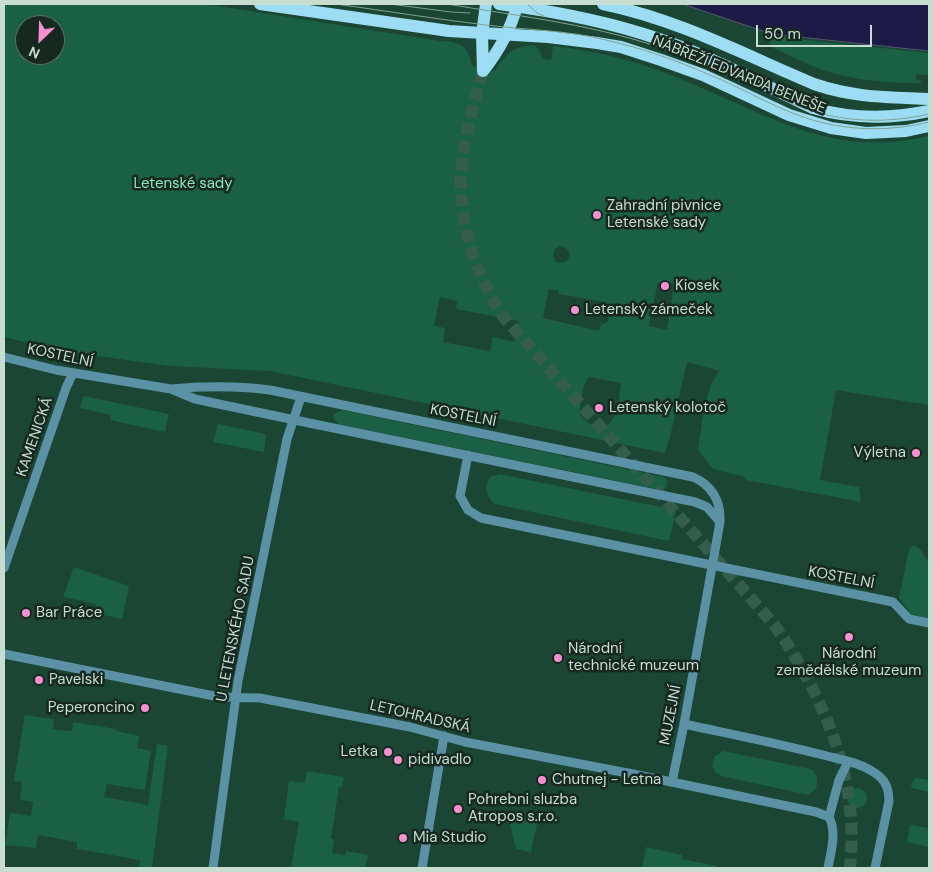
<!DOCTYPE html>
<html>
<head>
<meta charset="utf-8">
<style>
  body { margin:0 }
  #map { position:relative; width:933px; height:872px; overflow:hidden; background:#1b4633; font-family:"DM Sans",sans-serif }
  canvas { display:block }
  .frame { position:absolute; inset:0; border:5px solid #c6ddd0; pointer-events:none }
  .north { position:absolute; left:15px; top:15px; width:50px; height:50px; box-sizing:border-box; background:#16281f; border:1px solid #5c7066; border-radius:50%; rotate:204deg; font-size:14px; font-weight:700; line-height:20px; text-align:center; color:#c6ddd0 }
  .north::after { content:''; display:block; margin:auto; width:18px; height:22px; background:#f690d1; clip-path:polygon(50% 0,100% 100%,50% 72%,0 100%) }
  .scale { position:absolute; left:756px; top:25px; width:116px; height:22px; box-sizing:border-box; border:2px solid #c6ddd0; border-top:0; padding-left:6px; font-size:15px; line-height:18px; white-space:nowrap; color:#c6ddd0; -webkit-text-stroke:4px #16281f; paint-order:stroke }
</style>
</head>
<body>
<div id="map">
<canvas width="933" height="872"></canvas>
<div class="frame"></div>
<div class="north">N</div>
<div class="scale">50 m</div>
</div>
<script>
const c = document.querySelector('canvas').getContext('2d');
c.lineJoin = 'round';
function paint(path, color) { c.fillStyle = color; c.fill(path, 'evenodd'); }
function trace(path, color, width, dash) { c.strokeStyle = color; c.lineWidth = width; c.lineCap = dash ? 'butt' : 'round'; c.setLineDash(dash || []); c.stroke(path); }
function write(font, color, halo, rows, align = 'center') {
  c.font = font + ' "DM Sans",sans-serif'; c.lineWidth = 5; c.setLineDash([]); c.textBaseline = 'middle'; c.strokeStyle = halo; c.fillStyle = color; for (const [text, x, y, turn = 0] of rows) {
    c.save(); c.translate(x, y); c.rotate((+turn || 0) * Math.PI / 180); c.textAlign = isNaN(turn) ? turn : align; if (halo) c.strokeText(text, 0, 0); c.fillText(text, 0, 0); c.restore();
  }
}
const green = new Path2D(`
  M4,4H205L440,41C461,42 468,45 472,66L495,71C506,53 513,47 534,45L538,48L543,59L551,60L553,46C596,51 638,61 678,78C766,113 830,160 929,136V405L836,390L820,480L859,487L861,502L746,480L743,476L713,469L698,450C702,428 704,387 720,371L687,362L670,437L665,453L270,371L170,366L141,362L61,351L4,337ZM25,25H55V55H25ZM560,246L566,248L570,253L568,260L563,263L556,262L553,256L554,250ZM658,282L674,284L667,330L649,326ZM549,289L559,291V294L605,302L603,310L607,311L609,315L608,321L604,324L601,323L599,331L543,318ZM440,297L457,301L456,309L519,321L515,342L493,337L490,351L443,342L445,328L434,326ZM589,377L621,383C618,401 620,417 604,428C592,426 586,423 579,413L584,385Z
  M769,36L929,53V75L917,74L915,78L923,83C889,83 856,81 823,70C806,64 790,55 773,48L769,43Z
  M84,396L169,414L165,432L110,420L111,415L80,408Z
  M342,410L664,477L668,482L666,488L661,490L338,424L333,418L334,414Z
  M218,424L266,434L264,452L213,442Z
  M499,474L676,510L669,541L495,504C487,497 483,486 490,477Z
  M912,546H915L920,549L929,563V619L911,614L899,598L909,550Z
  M74,567L129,586L122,619L94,613L96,604L63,597Z
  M25,715L54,719L53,729L72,731L73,722L116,729V731L139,736L137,748L151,751L145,790L107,784L104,797L148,805L157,744L168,746L152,868H139L140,860L77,849V842L38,835L36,848L5,845L10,813L31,816L33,802L20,800L22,782L14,781Z
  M723,751L811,769C818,775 818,780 816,789L808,795L722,776L715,772L712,766L714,757Z
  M307,771L344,777L342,787H339L331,839H334L332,853L345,855L346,851L368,855L365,868H291L299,822L284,819L289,781L305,783Z
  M917,778L929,780V792L912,788L911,786L914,779Z
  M847 798a10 10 0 1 1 20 0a10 10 0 1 1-20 0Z
  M505,812L538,819L531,852L516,849L509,819Z
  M910,825L929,828V847L907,842Z
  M646,847L682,855V859L717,866V868H642Z`);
const water = new Path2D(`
  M683,4H929V51L772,34Z`);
const majorTunnel = new Path2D(`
  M483,71C476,97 468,123 464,149C453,206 471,267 502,315L748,595C760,609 774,623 784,639C829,710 859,783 850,868`);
const minor = new Path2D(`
  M4,357L56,370L171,389L195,399L309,423L695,502L707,507L720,522
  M171,389C204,386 237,386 270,390L693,477C713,486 721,501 720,522L684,724L672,782
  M468,455L460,496L468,510L481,518L893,602L909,619L929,623
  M4,568L66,388L73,373
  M4,654L219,697L260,698L410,727L465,742L633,774L816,812L829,817
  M684,724C730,734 777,743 823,755C841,760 865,763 880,777C887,783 889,791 889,801L875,868
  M213,868L238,681L287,439L301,397
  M422,868L444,736
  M828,868C831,851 837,833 829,817L839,780L848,762`);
const major = new Path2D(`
  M260,4L449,31L548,37L597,43L621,47L661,60L703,75L789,115L831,128L866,133L906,131L929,126
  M499,4C553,11 607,21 659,39C713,57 762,84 813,108C851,119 890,119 929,111
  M603,4C677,19 745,55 814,84C855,98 887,97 929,99
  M483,71C499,51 510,31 517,6
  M483,71L482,34L486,4`);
const tram = new Path2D(`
  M336,4C386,11 436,19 486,25C526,30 566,30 606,40C641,48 676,60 710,75C742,88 773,107 806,118C846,131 889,132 929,122
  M390,4L451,12L470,13
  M447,4C523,17 600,25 673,52
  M527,4L537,13L544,16
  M788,102C833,122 881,125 929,114`);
const markers = [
  [597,215,5,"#f690d1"],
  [665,286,5,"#f690d1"],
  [575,310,5,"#f690d1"],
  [599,408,5,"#f690d1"],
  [916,453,5,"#f690d1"],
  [26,613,5,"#f690d1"],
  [849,637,5,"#f690d1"],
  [558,658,5,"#f690d1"],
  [39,680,5,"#f690d1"],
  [145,708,5,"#f690d1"],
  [388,752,5,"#f690d1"],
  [398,760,5,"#f690d1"],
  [542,780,5,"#f690d1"],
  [458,809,5,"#f690d1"],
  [403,838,5,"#f690d1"]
];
const streetNames = [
  ["NÁBŘEŽÍ EDVARDA BENEŠE",739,75,22],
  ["KOSTELNÍ",60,356,12],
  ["KOSTELNÍ",463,416,11],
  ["KAMENICKÁ",35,437,-71],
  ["KOSTELNÍ",841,578,11],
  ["U LETENSKÉHO SADU",236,629,-79],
  ["MUZEJNÍ",671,715,-79],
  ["LETOHRADSKÁ",420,717,13]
];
const parkNames = [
  ["Letenské sady",183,184]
];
const poiNames = [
  ["Zahradní pivnice",607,206],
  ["Letenské sady",607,223],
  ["Kiosek",675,286],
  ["Letenský zámeček",585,310],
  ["Letenský kolotoč",609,408],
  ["Výletna",906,453,"right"],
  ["Bar Práce",36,613],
  ["Národní",568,649],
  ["technické muzeum",568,666],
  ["Národní",849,654,"center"],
  ["zemědělské muzeum",849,671,"center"],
  ["Pavelski",49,680],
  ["Peperoncino",135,708,"right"],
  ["Letka",378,752,"right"],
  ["pidivadlo",408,760],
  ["Chutnej - Letna",552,780],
  ["Pohrebni sluzba",468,800],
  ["Atropos s.r.o.",468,817],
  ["Mia Studio",413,838]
];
paint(green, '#1a6044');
paint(water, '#1e1a48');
trace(water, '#505471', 1);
trace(majorTunnel, '#355d4b', 12, [12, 6]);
trace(minor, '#5a91a4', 9);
trace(major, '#9cddf4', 12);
trace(tram, '#82a191', 1);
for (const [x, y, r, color] of markers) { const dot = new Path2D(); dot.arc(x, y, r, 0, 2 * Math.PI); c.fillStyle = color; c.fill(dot); trace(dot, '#16281f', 2); }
write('15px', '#c6ddd0', '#16281f', streetNames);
write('15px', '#88eabc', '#16281f', parkNames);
write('15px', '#c6ddd0', '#16281f', poiNames, 'left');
</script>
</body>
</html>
